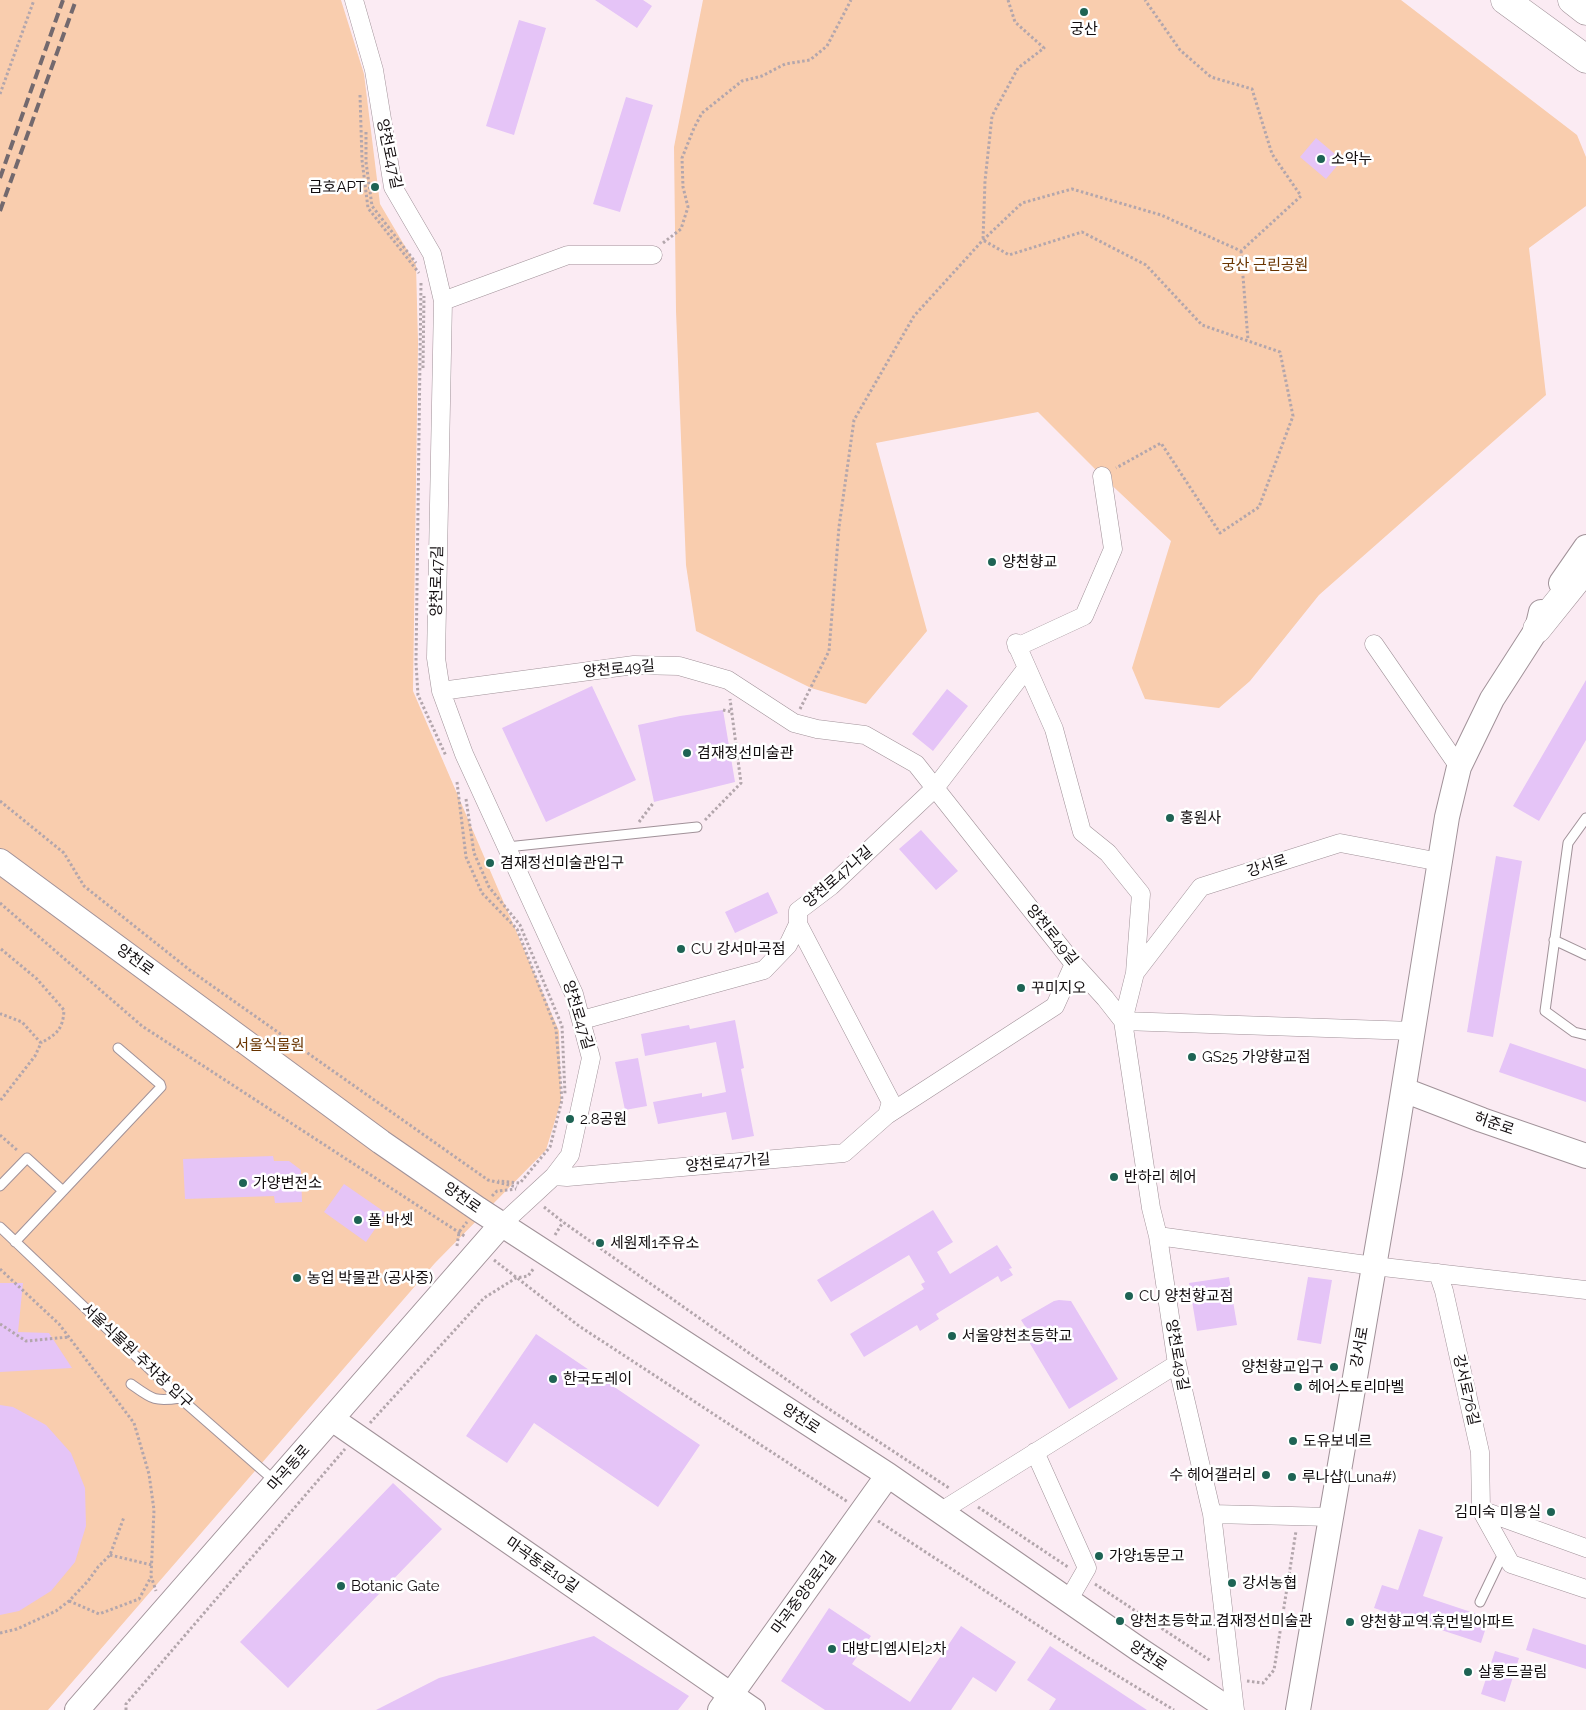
<!DOCTYPE html>
<html>
<head>
<meta charset="utf-8">
<style>
  body { margin:0 }
  canvas { display:block; background:#fbebf3 }
</style>
</head>
<body>
<canvas width="1586" height="1710"></canvas>
<script>
const c = document.querySelector('canvas').getContext('2d');
c.lineJoin = 'round';
function paint(path, color) { c.fillStyle = color; c.fill(path, 'evenodd'); }
function trace(path, color, width, dash) { c.strokeStyle = color; c.lineWidth = width; c.lineCap = dash ? 'butt' : 'round'; c.setLineDash(dash || []); c.stroke(path); }
function write(font, color, halo, rows, align = 'center') {
  c.font = font + ' Raleway,"Noto Sans KR",sans-serif'; c.lineWidth = 5; c.setLineDash([]); c.textBaseline = 'middle'; c.strokeStyle = halo; c.fillStyle = color; for (const [text, x, y, turn = 0] of rows) {
    c.save(); c.translate(x, y); c.rotate((+turn || 0) * Math.PI / 180); c.textAlign = isNaN(turn) ? turn : align; if (halo) c.strokeText(text, 0, 0); c.fillText(text, 0, 0); c.restore();
  }
}
const green = new Path2D(`
  M0,0H341L364,74L380,204L416,265L418,342L413,691L559,1031L561,1101L546,1150L435,1263L48,1710H0Z
  M703,0H1401L1577,135L1586,157V206L1529,248L1546,395L1319,595L1250,681L1219,708L1145,699L1132,668L1171,541L1102,476L1038,412L876,443L927,631L866,704L811,688L696,631L686,565L676,311L674,147Z`);
const building = new Path2D(`
  M595,0H643L652,6L637,28Z
  M519,20L546,28L514,135L486,126Z
  M626,97L653,105L620,212L593,204Z
  M1316,138L1342,160L1326,179L1300,157Z
  M1586,680V740L1539,821L1513,806Z
  M592,686L636,780L546,822L502,728Z
  M947,689L968,706L933,751L912,734Z
  M723,710L735,782L654,802L638,725L680,716Z
  M921,830L958,871L936,890L899,849Z
  M1496,856L1522,861L1493,1037L1467,1032Z
  M768,892L778,913L735,933L725,912Z
  M735,1020L744,1068L741,1069L754,1136L732,1140L726,1112L658,1124L653,1102L702,1093V1097L726,1092L716,1042L645,1056L641,1034L689,1025L690,1029Z
  M1510,1043L1586,1069V1102L1499,1072Z
  M638,1058L647,1106L625,1110L615,1062Z
  M273,1156L274,1161H289L301,1170L302,1202L275,1203L274,1196L185,1199L183,1159Z
  M344,1184L386,1213L366,1242L324,1212Z
  M933,1210L953,1242L937,1252L950,1274L997,1245L1012,1268L1009,1269L1013,1275L1001,1282L998,1276L936,1314L939,1319L920,1331L917,1325L864,1357L850,1334L924,1289L921,1284L925,1282L909,1255L831,1302L817,1280Z
  M1229,1277L1237,1325L1197,1331L1189,1283Z
  M1308,1277L1332,1280L1321,1344L1297,1340Z
  M0,1283H23L18,1332L49,1333L72,1368L0,1372Z
  M1059,1300L1071,1301L1118,1379L1069,1409L1026,1337L1030,1334L1021,1320L1054,1301Z
  M536,1334L700,1445L658,1507L534,1423L507,1463L466,1436Z
  M0,1405L13,1407L46,1425L71,1453L85,1488L86,1526L75,1562L51,1591L19,1611L0,1615Z
  M393,1483L442,1529L288,1688L240,1642Z
  M1419,1529L1443,1537L1423,1596L1489,1618L1481,1643L1374,1608L1382,1585L1398,1590Z
  M829,1608L871,1636L852,1664L910,1702L961,1626L1016,1662L996,1692L973,1677L951,1710H825L781,1681Z
  M1533,1628L1586,1645V1669L1526,1650Z
  M594,1636L689,1696L678,1710H376L439,1678Z
  M1050,1646L1147,1710H1049L1056,1699L1027,1680Z
  M1495,1651L1519,1658L1505,1702L1481,1694Z`);
const path = new Path2D(`
  M1008,0L1015,22L1044,48L1018,68L992,116L985,181L983,240L1009,255L1082,232L1146,265L1202,325L1280,352L1293,416L1259,507L1220,533L1161,443L1116,468
  M0,94L34,0
  M360,95L362,160L368,208L419,273
  M366,132V162L372,206L416,263
  M663,243L681,229L688,207L683,187L682,158L694,128L702,113L742,81L762,76L785,64L810,60L827,46L851,0
  M1241,251L1248,340
  M421,283L416,663L418,695L446,756
  M423,368L424,296
  M800,709L829,651L839,527L854,420L914,316L983,240L1022,203L1072,189L1161,215L1241,251L1301,196L1272,154L1252,89L1211,77L1180,50L1145,0
  M723,710L732,712
  M457,782L466,857L482,893L517,929L556,1029L562,1100L550,1147L520,1183L498,1181
  M466,799L474,853L489,887L520,925L562,1026L565,1094
  M0,801L64,853L84,886L191,971L488,1180L517,1187
  M705,820L741,783L730,699
  M639,822L654,802
  M0,903L142,1026L466,1237
  M1,949L37,979L64,1010C63,1029 57,1034 41,1043
  M0,1015L1,1014L22,1022L41,1043L35,1056L0,1101
  M0,1135L18,1151
  M492,1196L497,1191L516,1189
  M544,1207L563,1222L817,1401L949,1488
  M555,1235L563,1222
  M457,1246L459,1232L467,1222
  M494,1260L579,1326L848,1502
  M0,1269L59,1324L134,1423L149,1474L154,1510L151,1576L156,1591
  M0,1324L26,1341L69,1337
  M370,1423L484,1298L516,1278L528,1276L534,1268
  M978,1507L1068,1567
  M878,1521L1085,1656L1174,1710
  M110,1555L152,1565
  M1095,1584L1211,1661
  M69,1601L99,1614L139,1599L151,1577
  M0,1633L17,1629L56,1611L69,1601L88,1581L98,1567L110,1555L124,1517
  M1247,1681L1263,1683L1274,1670L1296,1531
  M126,1710V1704L345,1449`);
const lane = new Path2D(`
  M1586,818L1568,843L1545,1011L1574,1032L1586,1035
  M507,847L697,827
  M1554,940L1586,955
  M0,1186L27,1158L63,1191
  M0,1227L180,1398L276,1482
  M15,1242L161,1087L160,1084L118,1048
  M131,1384C152,1399 154,1402 180,1398
  M1480,1602L1504,1552`);
const street = new Path2D(`
  M354,0L374,70L393,187L432,254L443,301L436,658L441,691L464,754L574,994L591,1058L570,1155L554,1176L501,1225
  M443,301L568,255H653
  M1016,643L1054,729L1082,832L1108,853L1141,894L1135,973L1123,1021L1413,1031
  M1374,644L1459,767
  M1017,647L1084,616L1113,549L1102,476
  M441,691L634,665L679,666L728,680L794,723L817,729L865,735L916,764L1074,964L1105,998L1123,1021L1151,1208L1158,1236L1177,1364L1212,1514L1235,1710
  M798,924L891,1102L887,1115
  M1135,973L1201,887L1340,843L1440,862
  M582,1020L764,970L788,945L798,924V911L831,886L935,788L1026,669
  M554,1176L567,1177L844,1153L887,1115L1055,1006L1074,964
  M1158,1236L1374,1266L1586,1290
  M1438,1273L1444,1291L1480,1452L1481,1510L1511,1564L1586,1589
  M1035,1452L1087,1568L1068,1601
  M1481,1510L1586,1548
  M940,1512L1177,1364
  M1212,1514L1331,1517`);
const secondary = new Path2D(`
  M1561,583L1586,547
  M0,861L381,1142L478,1209L888,1475L1137,1648L1230,1710
  M1404,1090L1482,1120L1586,1156
  M332,1419L753,1710
  M77,1710L501,1225
  M720,1710L888,1475
  M1298,1710L1390,1173L1447,817L1459,767L1492,699L1537,629L1541,612`);
const highway = new Path2D(`
  M1505,0L1586,59
  M1572,0L1586,11
  M1537,629L1586,568`);
const rail = new Path2D(`
  M0,178L63,0
  M0,211L76,0`);
const markers = [
  [1084,12,5,"#1e6354"],
  [1321,159,5,"#1e6354"],
  [375,187,5,"#1e6354"],
  [992,562,5,"#1e6354"],
  [687,753,5,"#1e6354"],
  [1170,818,5,"#1e6354"],
  [490,863,5,"#1e6354"],
  [681,949,5,"#1e6354"],
  [1021,988,5,"#1e6354"],
  [1192,1057,5,"#1e6354"],
  [570,1119,5,"#1e6354"],
  [1114,1177,5,"#1e6354"],
  [243,1183,5,"#1e6354"],
  [358,1220,5,"#1e6354"],
  [600,1243,5,"#1e6354"],
  [297,1278,5,"#1e6354"],
  [1129,1296,5,"#1e6354"],
  [952,1336,5,"#1e6354"],
  [1334,1367,5,"#1e6354"],
  [553,1379,5,"#1e6354"],
  [1298,1387,5,"#1e6354"],
  [1293,1441,5,"#1e6354"],
  [1266,1475,5,"#1e6354"],
  [1292,1477,5,"#1e6354"],
  [1551,1512,5,"#1e6354"],
  [1099,1556,5,"#1e6354"],
  [1232,1583,5,"#1e6354"],
  [341,1586,5,"#1e6354"],
  [1120,1621,5,"#1e6354"],
  [1350,1622,5,"#1e6354"],
  [832,1649,5,"#1e6354"],
  [1468,1672,5,"#1e6354"]
];
const poiNames = [
  ["궁산",1084,29,"center"],
  ["소악누",1331,159],
  ["금호APT",365,187,"right"],
  ["양천향교",1002,562],
  ["겸재정선미술관",697,753],
  ["홍원사",1180,818],
  ["겸재정선미술관입구",500,863],
  ["CU 강서마곡점",691,949],
  ["꾸미지오",1031,988],
  ["GS25 가양향교점",1202,1057],
  ["2.8공원",580,1119],
  ["반하리 헤어",1124,1177],
  ["가양변전소",253,1183],
  ["폴 바셋",368,1220],
  ["세원제1주유소",610,1243],
  ["농업 박물관 (공사중)",307,1278],
  ["CU 양천향교점",1139,1296],
  ["서울양천초등학교",962,1336],
  ["양천향교입구",1324,1367,"right"],
  ["한국도레이",563,1379],
  ["헤어스토리마벨",1308,1387],
  ["도유보네르",1303,1441],
  ["수 헤어갤러리",1256,1475,"right"],
  ["루나샵(Luna#)",1302,1477],
  ["김미숙 미용실",1541,1512,"right"],
  ["가양1동문고",1109,1556],
  ["강서농협",1242,1583],
  ["Botanic Gate",351,1586],
  ["양천초등학교.겸재정선미술관",1130,1621],
  ["양천향교역.휴먼빌아파트",1360,1622],
  ["대방디엠시티2차",842,1649],
  ["살롱드끌림",1478,1672]
];
const streetNames = [
  ["양천로47길",389,154,78],
  ["양천로47길",437,581,-89],
  ["양천로49길",619,669,-5],
  ["강서로",1267,866,-18],
  ["양천로47나길",838,877,-41],
  ["양천로49길",1052,935,51],
  ["양천로",135,960,36],
  ["양천로47길",578,1015,73],
  ["허준로",1494,1124,19],
  ["양천로47가길",728,1163,-5],
  ["양천로",462,1198,35],
  ["강서로",1360,1347,-80],
  ["양천로49길",1177,1355,80],
  ["서울식물원 주차장 입구",137,1356,43],
  ["강서로76길",1466,1390,77],
  ["양천로",801,1419,33],
  ["마곡동로",289,1468,-49],
  ["마곡동로10길",542,1565,35],
  ["마곡중앙8로1길",804,1593,-54],
  ["양천로",1148,1656,34]
];
const parkNames = [
  ["궁산 근린공원",1265,265],
  ["서울식물원",270,1045]
];
paint(green, '#f9cdae');
paint(building, '#e5c4f7');
trace(lane, '#a19299', 11);
trace(street, '#a19299', 19);
trace(secondary, '#a19299', 26);
trace(highway, '#a19299', 29);
trace(path, '#b3a6ac', 3, [2.5, 2.5]);
trace(lane, '#fff', 9);
trace(street, '#fff', 18);
trace(secondary, '#fff', 24);
trace(highway, '#fff', 28);
trace(rail, '#73696e', 4, [10, 5]);
for (const [x, y, r, color] of markers) { const dot = new Path2D(); dot.arc(x, y, r, 0, 2 * Math.PI); c.fillStyle = color; c.fill(dot); trace(dot, '#fff', 2); }
write('15px', '#110c0e', '#fff', poiNames, 'left');
write('15px', '#110c0e', '#fff', streetNames);
write('15px', '#693400', '#fff', parkNames);
</script>
</body>
</html>
